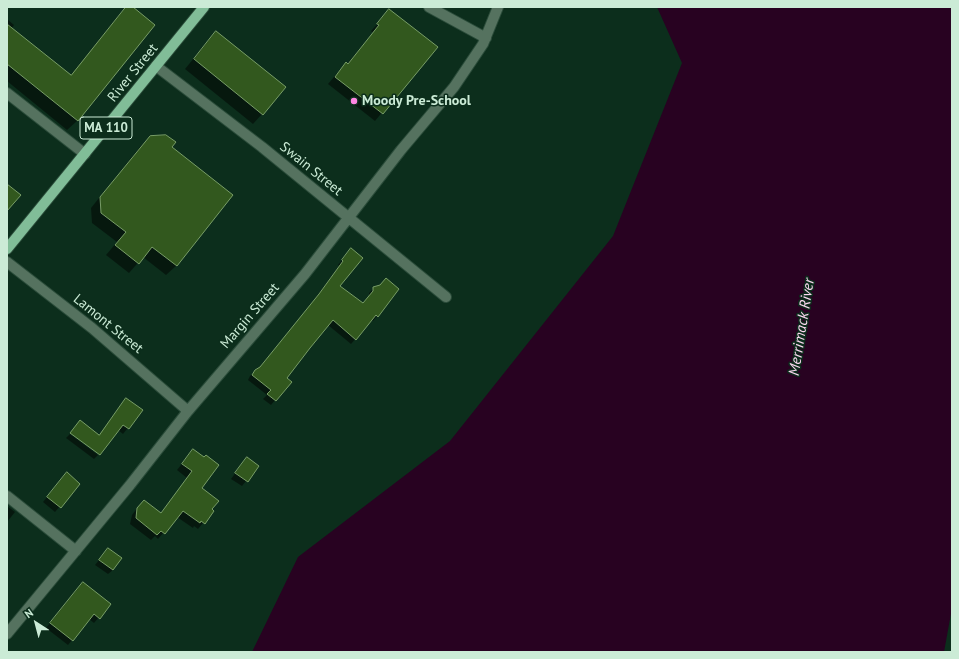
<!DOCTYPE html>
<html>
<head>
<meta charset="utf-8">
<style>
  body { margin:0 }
  #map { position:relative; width:959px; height:659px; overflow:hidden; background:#0c2e1c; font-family:"PT Sans",sans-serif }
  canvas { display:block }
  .frame { position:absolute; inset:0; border:8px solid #cbebd6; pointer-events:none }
  .north { position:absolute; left:16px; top:603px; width:40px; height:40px; -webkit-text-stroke:3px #0c2e1c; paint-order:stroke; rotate:324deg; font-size:11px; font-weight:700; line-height:16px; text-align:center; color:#cbebd6 }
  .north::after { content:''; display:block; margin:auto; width:14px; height:18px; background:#cbebd6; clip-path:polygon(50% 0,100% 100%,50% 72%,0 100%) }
</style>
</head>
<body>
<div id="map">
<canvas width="959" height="659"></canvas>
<div class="frame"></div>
<div class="north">N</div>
</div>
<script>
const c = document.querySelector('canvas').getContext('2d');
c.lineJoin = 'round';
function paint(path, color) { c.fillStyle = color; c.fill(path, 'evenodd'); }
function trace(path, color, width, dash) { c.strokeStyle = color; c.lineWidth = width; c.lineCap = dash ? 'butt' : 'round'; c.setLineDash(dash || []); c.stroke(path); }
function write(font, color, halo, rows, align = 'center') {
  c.font = font + ' "PT Sans",sans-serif'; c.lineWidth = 3; c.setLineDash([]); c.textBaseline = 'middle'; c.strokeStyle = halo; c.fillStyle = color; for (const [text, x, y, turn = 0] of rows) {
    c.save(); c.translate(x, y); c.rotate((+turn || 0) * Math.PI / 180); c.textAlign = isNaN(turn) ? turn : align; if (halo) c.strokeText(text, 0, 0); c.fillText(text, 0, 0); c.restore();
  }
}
const water = new Path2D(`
  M657,7H952V608L944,652H252L298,557L450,441L613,236L682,63Z`);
const shadow = new Path2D(`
  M127,7H131L154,26L77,121L67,130L7,81V19L14,25L11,29L70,76L119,15Z
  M384,17L436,47L375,121L328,84L339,71L346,64H347L373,33L371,31Z
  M217,32L262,114L253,124L185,69L207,42Z
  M150,137L170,147L232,195L176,266L166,275L143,257L129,273L106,255L117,242L92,223L91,208L140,147Z
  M347,254L339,286L363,304L369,297V293L374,288L377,316L373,321L372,320L351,344L328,325L286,378L290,382L271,405L263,399L267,395L248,380L250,376L259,368L314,300L339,266L338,265Z
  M122,404L141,411L123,434L118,430L99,454V435Z
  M70,434L98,455L94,459L66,438Z
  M193,450L201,488L211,510L213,511L198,529L194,526L193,528L177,517L158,539L155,536L151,540L130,524L132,515L138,507L160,514L187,478L177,470Z
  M242,464L258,466L242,486L231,479Z
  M62,479L79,484L55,512L43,502Z
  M7,506L15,512L7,522Z
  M108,549L113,570L108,574L95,565Z
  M78,588L110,604L94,623L89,619L68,645L46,628Z`);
const building = new Path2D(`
  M126,7H133L155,25L78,121L7,64V24L71,75Z
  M389,9L438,47L383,114L335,77L346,62L348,64L379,25L377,24Z
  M216,31L286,87L263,115L194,59Z
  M166,135L176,142L172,147L233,195L177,266L152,247L139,264L115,245L126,232L101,213L100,197L150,136Z
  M7,184L21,195L7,211Z
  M351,248L363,258L340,286L363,303L373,291V287L380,285L386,278L399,289L378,317L376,315L356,340L333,320L310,348L287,378L292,382L276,401L267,394L271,390L252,375L255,370L260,367L319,294L343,261L342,260Z
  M126,398L143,410L129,429L123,425L100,455L70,433L80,420L99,435Z
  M193,449L204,457L206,455L219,465L202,488L219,501L212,509L214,511L205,524L201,521L200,523L183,511L165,534L161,531L157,535L136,518L137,508L144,500L161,513L192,471L182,464Z
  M247,457L259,466L248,482L235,473Z
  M67,472L80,484L61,508L47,497Z
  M108,548L122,558L113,570L99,560Z
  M83,582L111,604L100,619L94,614L73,641L50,623Z`);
const minor = new Path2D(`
  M429,7L486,38
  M156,66L262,147L446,297
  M7,93L85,154
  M7,262L92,328L188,411
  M7,496L76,551
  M7,634L130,485L188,411L305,274L401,150L454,87L483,44L498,7`);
const major = new Path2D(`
  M7,249L204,7`);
const markers = [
  [354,101,4,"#fd86e2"]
];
const shields = [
  [106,128,52]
];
const shieldNames = [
  ["MA 110",106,128]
];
const streetNames = [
  ["River Street",133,73,-51],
  ["Swain Street",311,169,39],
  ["Margin Street",250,316,-49],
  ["Lamont Street",108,324,39]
];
const poiNames = [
  ["Moody Pre-School",362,101]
];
const waterNames = [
  ["Merrimack River",802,327,-81]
];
paint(water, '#280221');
paint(shadow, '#0007');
paint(building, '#32581e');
trace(building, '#789d67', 1);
trace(minor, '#2b4c3a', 12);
trace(major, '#2b4c3a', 12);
trace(minor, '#55725f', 10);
trace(major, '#81bd98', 10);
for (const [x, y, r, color] of markers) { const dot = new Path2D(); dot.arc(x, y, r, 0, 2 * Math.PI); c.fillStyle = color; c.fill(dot); trace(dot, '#0c2e1c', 1.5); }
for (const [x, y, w] of shields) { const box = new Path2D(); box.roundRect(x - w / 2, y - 11, w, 22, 3); c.fillStyle = '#0c2e1c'; c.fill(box); trace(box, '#cbebd6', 1); }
write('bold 13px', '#cbebd6', null, shieldNames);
write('14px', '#cbebd6', '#0c2e1c', streetNames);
write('bold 14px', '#cbebd6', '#0c2e1c', poiNames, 'left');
write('italic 15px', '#fbd7f0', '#0c2e1c', waterNames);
</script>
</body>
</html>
